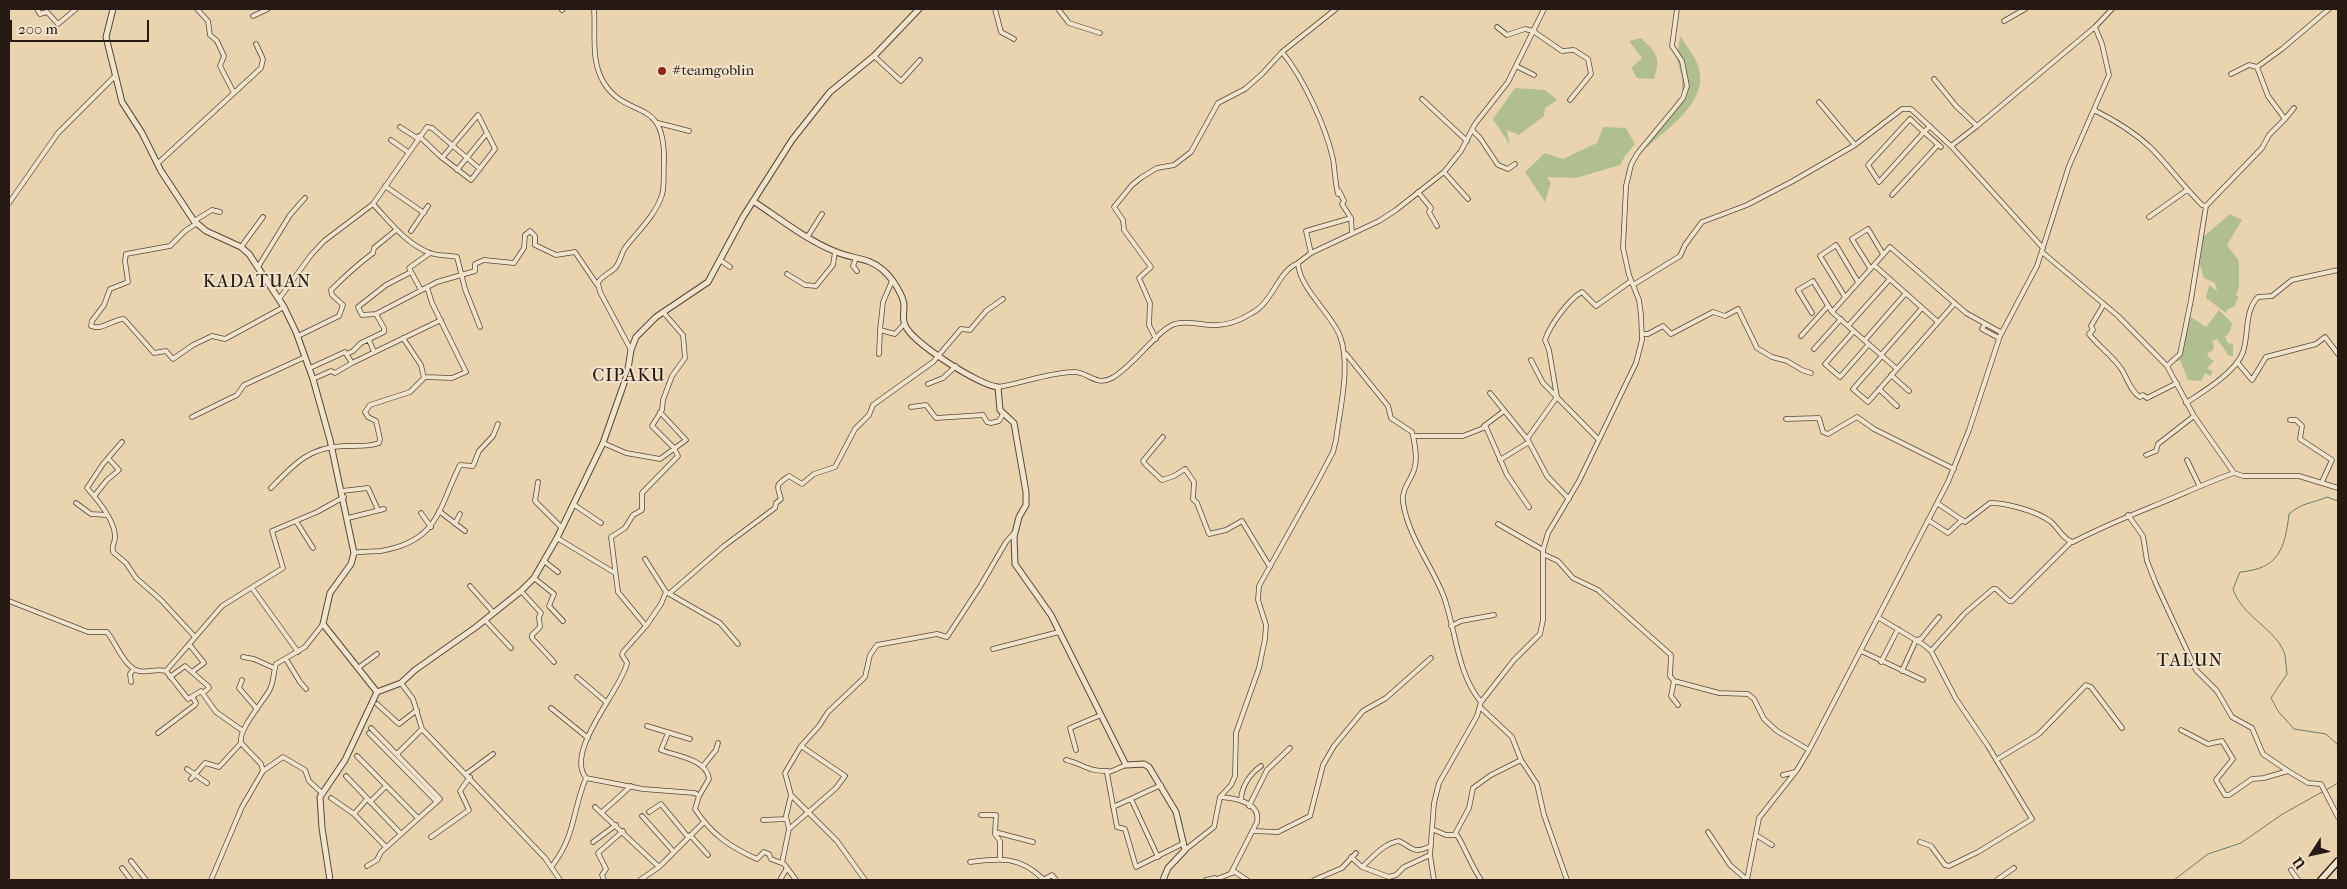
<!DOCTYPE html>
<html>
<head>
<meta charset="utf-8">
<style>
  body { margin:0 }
  #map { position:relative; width:2347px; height:889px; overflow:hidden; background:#ead4b0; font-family:"IM FELL French Canon",serif }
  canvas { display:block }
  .frame { position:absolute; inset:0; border:10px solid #251912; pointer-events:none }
  .north { position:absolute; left:2287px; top:829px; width:50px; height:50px; -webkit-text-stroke:4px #f1e3cc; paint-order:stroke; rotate:235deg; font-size:14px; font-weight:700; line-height:20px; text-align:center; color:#251912 }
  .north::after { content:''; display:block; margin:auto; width:18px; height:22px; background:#251912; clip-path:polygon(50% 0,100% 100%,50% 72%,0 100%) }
  .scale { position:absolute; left:10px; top:20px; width:139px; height:22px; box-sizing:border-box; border:2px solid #251912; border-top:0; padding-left:6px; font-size:15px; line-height:18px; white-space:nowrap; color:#251912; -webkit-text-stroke:4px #f1e3cc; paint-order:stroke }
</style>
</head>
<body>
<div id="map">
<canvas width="2347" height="889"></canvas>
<div class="frame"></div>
<div class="north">U</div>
<div class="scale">200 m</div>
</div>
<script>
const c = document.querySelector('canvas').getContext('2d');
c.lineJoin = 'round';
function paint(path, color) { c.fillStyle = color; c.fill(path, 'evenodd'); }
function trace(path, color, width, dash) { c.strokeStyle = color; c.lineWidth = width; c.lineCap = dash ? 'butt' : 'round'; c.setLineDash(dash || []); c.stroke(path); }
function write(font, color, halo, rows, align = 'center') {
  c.font = font + ' "IM FELL French Canon",serif'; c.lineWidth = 4; c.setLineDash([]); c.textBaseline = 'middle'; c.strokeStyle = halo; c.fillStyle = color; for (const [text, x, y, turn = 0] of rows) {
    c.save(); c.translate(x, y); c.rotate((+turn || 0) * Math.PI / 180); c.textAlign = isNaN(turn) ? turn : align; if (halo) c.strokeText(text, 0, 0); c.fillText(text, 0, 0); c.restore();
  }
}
const green = new Path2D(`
  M1680,36C1685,44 1691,51 1695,59C1716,99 1668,127 1643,151L1682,96V77L1677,59Z
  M1641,38C1657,53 1661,58 1654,79L1637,78L1631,68L1642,58L1629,41Z
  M1515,88L1545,90L1557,100L1545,108L1544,116L1519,135L1507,130L1510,145L1493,119Z
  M1603,127L1626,128L1635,144L1625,156L1620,165L1576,178L1547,177L1551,183L1545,202L1525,172L1545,153L1563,159L1597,143Z
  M2230,214L2242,220L2227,245L2239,261V287L2236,295L2239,297L2236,301L2235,306L2228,309L2226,313L2206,298L2209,285L2217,291L2215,283L2204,278L2200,265L2203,237Z
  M2219,310L2232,323L2230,331L2225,337L2228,343L2233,344V356H2229L2217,339L2212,341L2214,347L2212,351L2207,353L2209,358L2214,361L2207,368L2213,372L2210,376L2205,373L2201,381L2188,380L2180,360L2176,362L2189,316L2206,327Z`);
const stream = new Path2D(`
  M2338,501L2327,497C2311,504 2303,502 2289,514C2285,548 2279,569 2240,572L2233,589C2242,617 2277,629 2285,655C2286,661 2286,668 2287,674L2271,698L2278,711L2294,729L2326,734L2338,745
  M2326,790L2338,783
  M2174,880L2208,854L2241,843L2281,815L2322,792`);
const minor = new Path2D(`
  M37,9L40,14L47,12L58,24L76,9
  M197,9L208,21L210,35L217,41L224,56L220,66L234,93
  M594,9C596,34 590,60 604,83C628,121 665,95 664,161C663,172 665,184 662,195C655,216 638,231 625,248C621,254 620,263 615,268C609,274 601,276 598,283L600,292L631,350
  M995,9L1001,32L1014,39
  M1058,9L1069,23L1100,33
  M562,10L563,9
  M253,16L268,9
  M2004,21L2025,9
  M1497,27L1507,35L1525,29L1533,31L1562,51L1574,50L1588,59L1591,74L1570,100
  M1282,52C1303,77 1326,127 1333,159C1335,171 1335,182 1338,194L1339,191L1344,201L1342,204L1351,218L1352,233
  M874,56L901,81L920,60
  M1516,66L1534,75
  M2231,74L2249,65L2257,67
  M1934,79L1956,106L1977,126L2095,27L2112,9
  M1422,99L1467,141
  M1819,102L1855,145
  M2094,110C2114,120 2134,132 2150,147C2168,165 2184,187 2202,205L2206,206
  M2285,119L2294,108
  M658,123L689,131
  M1930,126L1924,132L1879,182L1868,165L1910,119C1920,129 1931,138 1941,147
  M400,127L417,138
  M1472,130L1480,138L1498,165L1508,169L1515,164
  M419,136L440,156L471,180L495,149L478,115L442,158
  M391,140L408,152
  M1951,146L1977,126
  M157,164L261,68L263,59L256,44
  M457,170L487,133
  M1444,172L1468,199
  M385,186L424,213
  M1418,192L1431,208L1429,212L1437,226
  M1892,195L1938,145
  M9,203L58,133L114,77
  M373,204C390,222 406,244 430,253C438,256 448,255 457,257L465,289L480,327
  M2149,217L2187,190
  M194,221L212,210L220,212
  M197,223L185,231L170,246L126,254L125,261L128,282L110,289L104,305L92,321L91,326C102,331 113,319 124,319L154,353L166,351L173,359L193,345L212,336L225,339L284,307
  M411,231L428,206
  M808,236L822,214
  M241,247L263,217
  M2042,252L2118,316L2167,366L2194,416L2234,473L2243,476H2299L2338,488
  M1311,253L1306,231L1351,218
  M856,258L853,266L857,271
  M720,260L730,267
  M1874,265L1938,322
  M258,267L290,215L305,198
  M1870,268L1852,239L1868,229L1883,254
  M787,274L805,285L816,286L833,265L835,252
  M892,281L883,302L880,330L895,334L904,324
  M1633,285L1680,256L1685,245L1702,222L1747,205L1793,181L1855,145L1902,109H1911L1951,146L2043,248
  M421,290L409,268L430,253
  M1845,297L1820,256L1836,245L1858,282
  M279,299L311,255L324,241L373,204L427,127L432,128L480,169
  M2104,304L2091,326L2093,330L2089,334C2099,347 2113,356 2122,370C2127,378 2131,392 2140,397L2143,395L2147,398L2177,383
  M663,312L683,335L685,358L672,376L663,400L662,410L652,426L674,448L678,456L642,493V510L633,515L625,528L611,537L618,592L646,626L623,652L622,655L627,663C622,689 564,751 586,778L643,789L695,793L699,796
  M1812,313L1798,290L1813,281L1832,312
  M376,314L362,315L358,307L386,285L411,272
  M1985,324L1982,329L1999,338
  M1848,326L1890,279
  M1854,331L1825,364L1840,377L1869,344
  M1642,334H1648L1663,326L1671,334L1713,312L1725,316L1738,309L1757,348L1772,357L1787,361L1802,370L1811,373
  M298,336L339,316L343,305L332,295L331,290C344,277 357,265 373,253L374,248L396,230
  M1801,336L1828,306
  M403,338L421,365L424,378
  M1156,339L1149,325L1150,303L1139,278L1151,267L1124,230L1123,220L1114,207L1132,185L1142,177L1157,168L1174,165L1191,152L1218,103L1245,89L1262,74L1282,52L1336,9
  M369,340L374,352
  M1865,340L1906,293
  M1814,349L1841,319
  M347,354L353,351L361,343L384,332V328L376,314L437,282L475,271V264L484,260L514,263L524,248L525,235L530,231L535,236V245L556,255L575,252L598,286
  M879,354L880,331
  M1346,354L1388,406L1391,418L1412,432C1415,444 1418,458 1414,470C1411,480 1401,490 1403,502C1408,537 1432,565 1444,597C1456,631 1457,673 1481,702
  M1881,355L1922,308
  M1882,356L1853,389L1868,402L1955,303
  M1531,360L1543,383L1598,439
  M2237,362L2252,380L2266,357L2316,344L2325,337L2338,354
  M2167,366L2180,354L2191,300L2206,206L2262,148L2269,135L2285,119L2268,96L2257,67L2282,49L2329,9
  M310,368L345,352L352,363L441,320
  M1897,369L1832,312L1890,247L1966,313L2002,333
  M1891,375L1909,391
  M313,379L331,371L335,373L352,363
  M928,384L943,378L956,366
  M998,387C1023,383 1047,373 1073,372C1088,371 1095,387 1112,378C1133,367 1159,328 1175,324C1187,320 1200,325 1212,325C1226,326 1241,320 1252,313C1273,302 1278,271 1298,263
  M1879,389L1897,406
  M1490,393L1528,440L1547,476L1569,499
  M2186,403C2203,392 2236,372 2243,352C2249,335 2244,311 2258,297L2272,296L2292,280L2338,270
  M911,407L926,405L936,418L983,415L987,422L991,423L999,421L1003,414
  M192,417L237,395L244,385L305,357
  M1786,419L1819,418L1823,432L1828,434L1857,417L1874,429L1954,469
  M2290,420H2296L2302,426L2300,439L2332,460L2322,482
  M1484,426L1504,411
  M1413,436H1463L1486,427L1507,475L1529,507
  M1163,437L1143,461L1145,464L1162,480L1174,476L1185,469L1194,482L1193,499L1197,503L1209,534L1226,530L1242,521L1270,567
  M1527,439L1557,397L1549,350L1545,340C1550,325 1569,299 1582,292L1596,306L1631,281
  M122,442L103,464L87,488C97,499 115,520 115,537C115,543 111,546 113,552L126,563L136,578L161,600L195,637
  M603,443L626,453L660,459L686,440L660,412
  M2146,455L2156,451L2158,444L2194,416
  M1500,460L1529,442
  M2187,460L2199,485
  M538,482L535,501L561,527
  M271,488C294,464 309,447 344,446C355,446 369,447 379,443L380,439L376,421L368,417L365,412L370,405L410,392L425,377L452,378L466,372L432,303L427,287
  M342,491L368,488L378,510
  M95,495L107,480L119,470L108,458
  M76,503L91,514L107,515
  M1937,503L1965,522L1990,503C2007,503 2036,511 2050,521C2058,527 2063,540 2073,542C2098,529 2124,518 2151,507C2179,496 2205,483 2234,473
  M573,504L601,523
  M439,511L465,531
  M421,513L431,527
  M2128,515L2143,536L2147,561L2156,584L2196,670L2217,691L2232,717L2252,728L2263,754L2288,771
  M348,518L384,509
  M1928,520L1948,533L1962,520
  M296,521L313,548
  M455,524L460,514
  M1498,524L1543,550
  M557,538L615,573
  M354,553C363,551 372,552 381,551C439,541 438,509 460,465L473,466L479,451L493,436L498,424
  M1543,554L1558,561L1573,578L1598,590L1671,655L1670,676L1674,681L1671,696L1678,705
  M645,559L666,592
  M544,561L558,572
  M534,578L554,594L549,606L563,621
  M470,586L494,613
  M252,588L298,652
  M521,591L541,613L539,617L540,627L532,635V638L554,662
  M670,593L724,546L775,508L776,503L781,499C776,484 776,485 789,476L802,484L814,474L835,467L855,429L869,415L873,405L933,362L961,329L970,330L986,311L1003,299
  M9,601L88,632H107C116,643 124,667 139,671C148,673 156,668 166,671L188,699L201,691L216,712L243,731
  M1879,618L1924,645L1931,651L1956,699L1988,746L2032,819L1978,852L1949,866L1945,865L1931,846L1920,842
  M485,620L511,648
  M646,626L661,604L666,592L720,623L738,644
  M1451,626L1461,621L1494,615
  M189,644L204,663L192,672
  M993,649L1059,632
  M1861,651L1923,680
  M1931,651L1965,613L1993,589H1996L2009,601H2012L2071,542
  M243,657L254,659L274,668
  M286,659L300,682L306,689
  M1881,662L1898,629
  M358,668L377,654
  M166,671L222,606L283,568L272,531L317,512L344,497
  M1902,671L1916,640L1921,639L1939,617
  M170,677L185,666L208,686L209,688L203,693
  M577,677L606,702
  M242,680L239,688L257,709
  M1674,681L1719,693L1748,694L1754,699L1764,719L1777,731L1809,750
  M131,682L130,674L134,669
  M401,683L413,699L422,729L545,858L560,880
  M377,704L399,724L417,710
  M1480,707L1512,737L1521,760L1537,784L1544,815L1567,880
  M551,708L588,738
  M647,726L690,739
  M2181,730L2208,744L2222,741L2233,759L2216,780L2225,795H2229L2252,779L2264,778L2288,771L2308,783L2321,784L2338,817
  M158,733L195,705L196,703L193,698
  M369,733L437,802
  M668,733L661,750C676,756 707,759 709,779L699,796L695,809C711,834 730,847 757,859L764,852L769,854L771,859L784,864L796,880
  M1076,750L1070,728L1101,715
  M397,754L422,729
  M357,756L418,818
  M1066,760C1083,764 1089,772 1108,771
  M1996,760L2039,734L2086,685L2091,687L2122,728
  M1126,765L1107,773L1117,827L1125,829L1136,867L1184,843
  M703,766L716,750L718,743
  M187,769L207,783
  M263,771L283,757L305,770L309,781L322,793
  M466,774L493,754
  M1783,775L1795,772
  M346,776L401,834
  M191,779L205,763L219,767L241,743
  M791,795L837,841L865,880
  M1220,797C1234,798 1261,802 1257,822L1231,873
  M331,798L354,814L386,847
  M1131,799L1158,857
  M1241,799C1242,786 1250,774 1261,766
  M370,802L386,786
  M1249,806L1267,770L1290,748
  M595,807L659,867L640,880
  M1113,807L1161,785
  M649,812L661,804L688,837
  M601,813L631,786
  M354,814L367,799
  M981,815H996L995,834L1000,841V858
  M642,816L674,852
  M763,820L786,819
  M789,829L836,788L845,776L801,746
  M1434,830L1446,835H1457C1466,850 1471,865 1481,880
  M1252,831L1278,832L1310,816L1323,765L1334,746L1363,711L1386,698L1431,658
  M995,832L1033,842
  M1708,832L1730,865L1747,880
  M1455,834L1469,808L1473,788L1491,775L1521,760
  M690,835L708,855
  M1756,835L1772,845
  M431,837L469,810L460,791L470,777
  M593,842L616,825
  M1185,850L1214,827L1220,797L1231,785L1235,776L1236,733L1259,668L1265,639L1266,625L1258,600L1259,586L1316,484L1333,452L1336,440C1340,408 1351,366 1340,336C1331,313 1299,288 1298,263L1311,253L1379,221L1396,210L1444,172L1461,151L1475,124L1508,82L1544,9
  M1351,857L1362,867L1389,877L1396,875L1404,867L1430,855
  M131,861L146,880
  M970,862C1000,858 1020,856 1043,879
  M782,863L789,829L786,816L791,795L785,773L801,746L819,726L828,712L865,677L870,655L877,645L937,634L947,637L981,585L1006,542L1014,533
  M367,866L377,860L381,852L440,799L371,728
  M552,866C576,835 572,811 586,778
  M659,867L703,823
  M1362,867C1373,857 1384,843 1399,841C1415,849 1412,854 1431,846
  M122,868L131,880
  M2291,870L2298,880
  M211,880L242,807L263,771L261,764L241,743C238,730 262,703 269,691C274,683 273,673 276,664L305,647L323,624
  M604,880L602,875L606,869L598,853L623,831
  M780,880L787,868
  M1043,880L1052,875L1056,880
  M1206,880L1215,878
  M1214,880L1235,872L1247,880
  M1314,880L1342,868L1356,853
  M1434,880L1430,855L1434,803L1439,783L1477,716L1481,702L1514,660L1540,634L1543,620V550L1548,533L1579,481L1636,363L1642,340L1641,315L1639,300L1629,275L1623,248L1626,186L1631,165L1637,154L1675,108L1683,98L1687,86L1682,61L1672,46L1677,9
  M1747,880L1759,818L1797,770L1809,750L1948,482L1969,430L2000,336L2037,266L2069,166L2109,75L2102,44L2095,27
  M1997,880L2014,868`);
const tertiary = new Path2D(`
  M113,9L106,37L122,102L142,133L161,171L194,221L206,231L241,247L249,254L284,307L296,332L313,379L330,440L354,553L351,564L330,593L323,624L377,692
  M753,201C779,218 805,239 834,251C851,259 869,257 883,270C891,277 904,295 904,306C904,312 902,318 905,325C911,342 980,386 998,387L1000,410L1014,423L1026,492V505L1019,517L1014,537L1015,564L1051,615L1126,765L1144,764L1149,767L1176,812L1185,850L1168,868L1163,880
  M330,880L322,828L320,797L345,760L377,692L401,683L415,670L476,627L521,591L534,578L557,538L603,443L627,375L631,350L636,337L656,317L708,282L743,217L792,140L830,92L874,56L919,9`);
const secondary = new Path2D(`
  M2321,880L2338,861`);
const markers = [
  [662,71,5,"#8f2418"]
];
const poiNames = [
  ["#teamgoblin",672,71]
];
const quarterNames = [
  ["KADATUAN",257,283],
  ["CIPAKU",629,377],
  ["TALUN",2190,662]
];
paint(green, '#b0be90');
trace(stream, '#6a796b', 1);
trace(minor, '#56483a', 5.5);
trace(tertiary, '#56483a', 7);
trace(secondary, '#251912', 8);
trace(minor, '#f1e3cc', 4);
trace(tertiary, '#f1e3cc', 5);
trace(secondary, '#f1e3cc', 5.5);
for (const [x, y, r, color] of markers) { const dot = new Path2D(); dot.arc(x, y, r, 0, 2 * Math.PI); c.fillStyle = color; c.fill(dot); trace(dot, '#f1e3cc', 2); }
write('15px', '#251912', '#f1e3cc', poiNames, 'left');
c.letterSpacing = '1px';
write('18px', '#251912', '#f1e3cc', quarterNames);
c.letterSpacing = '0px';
</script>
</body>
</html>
